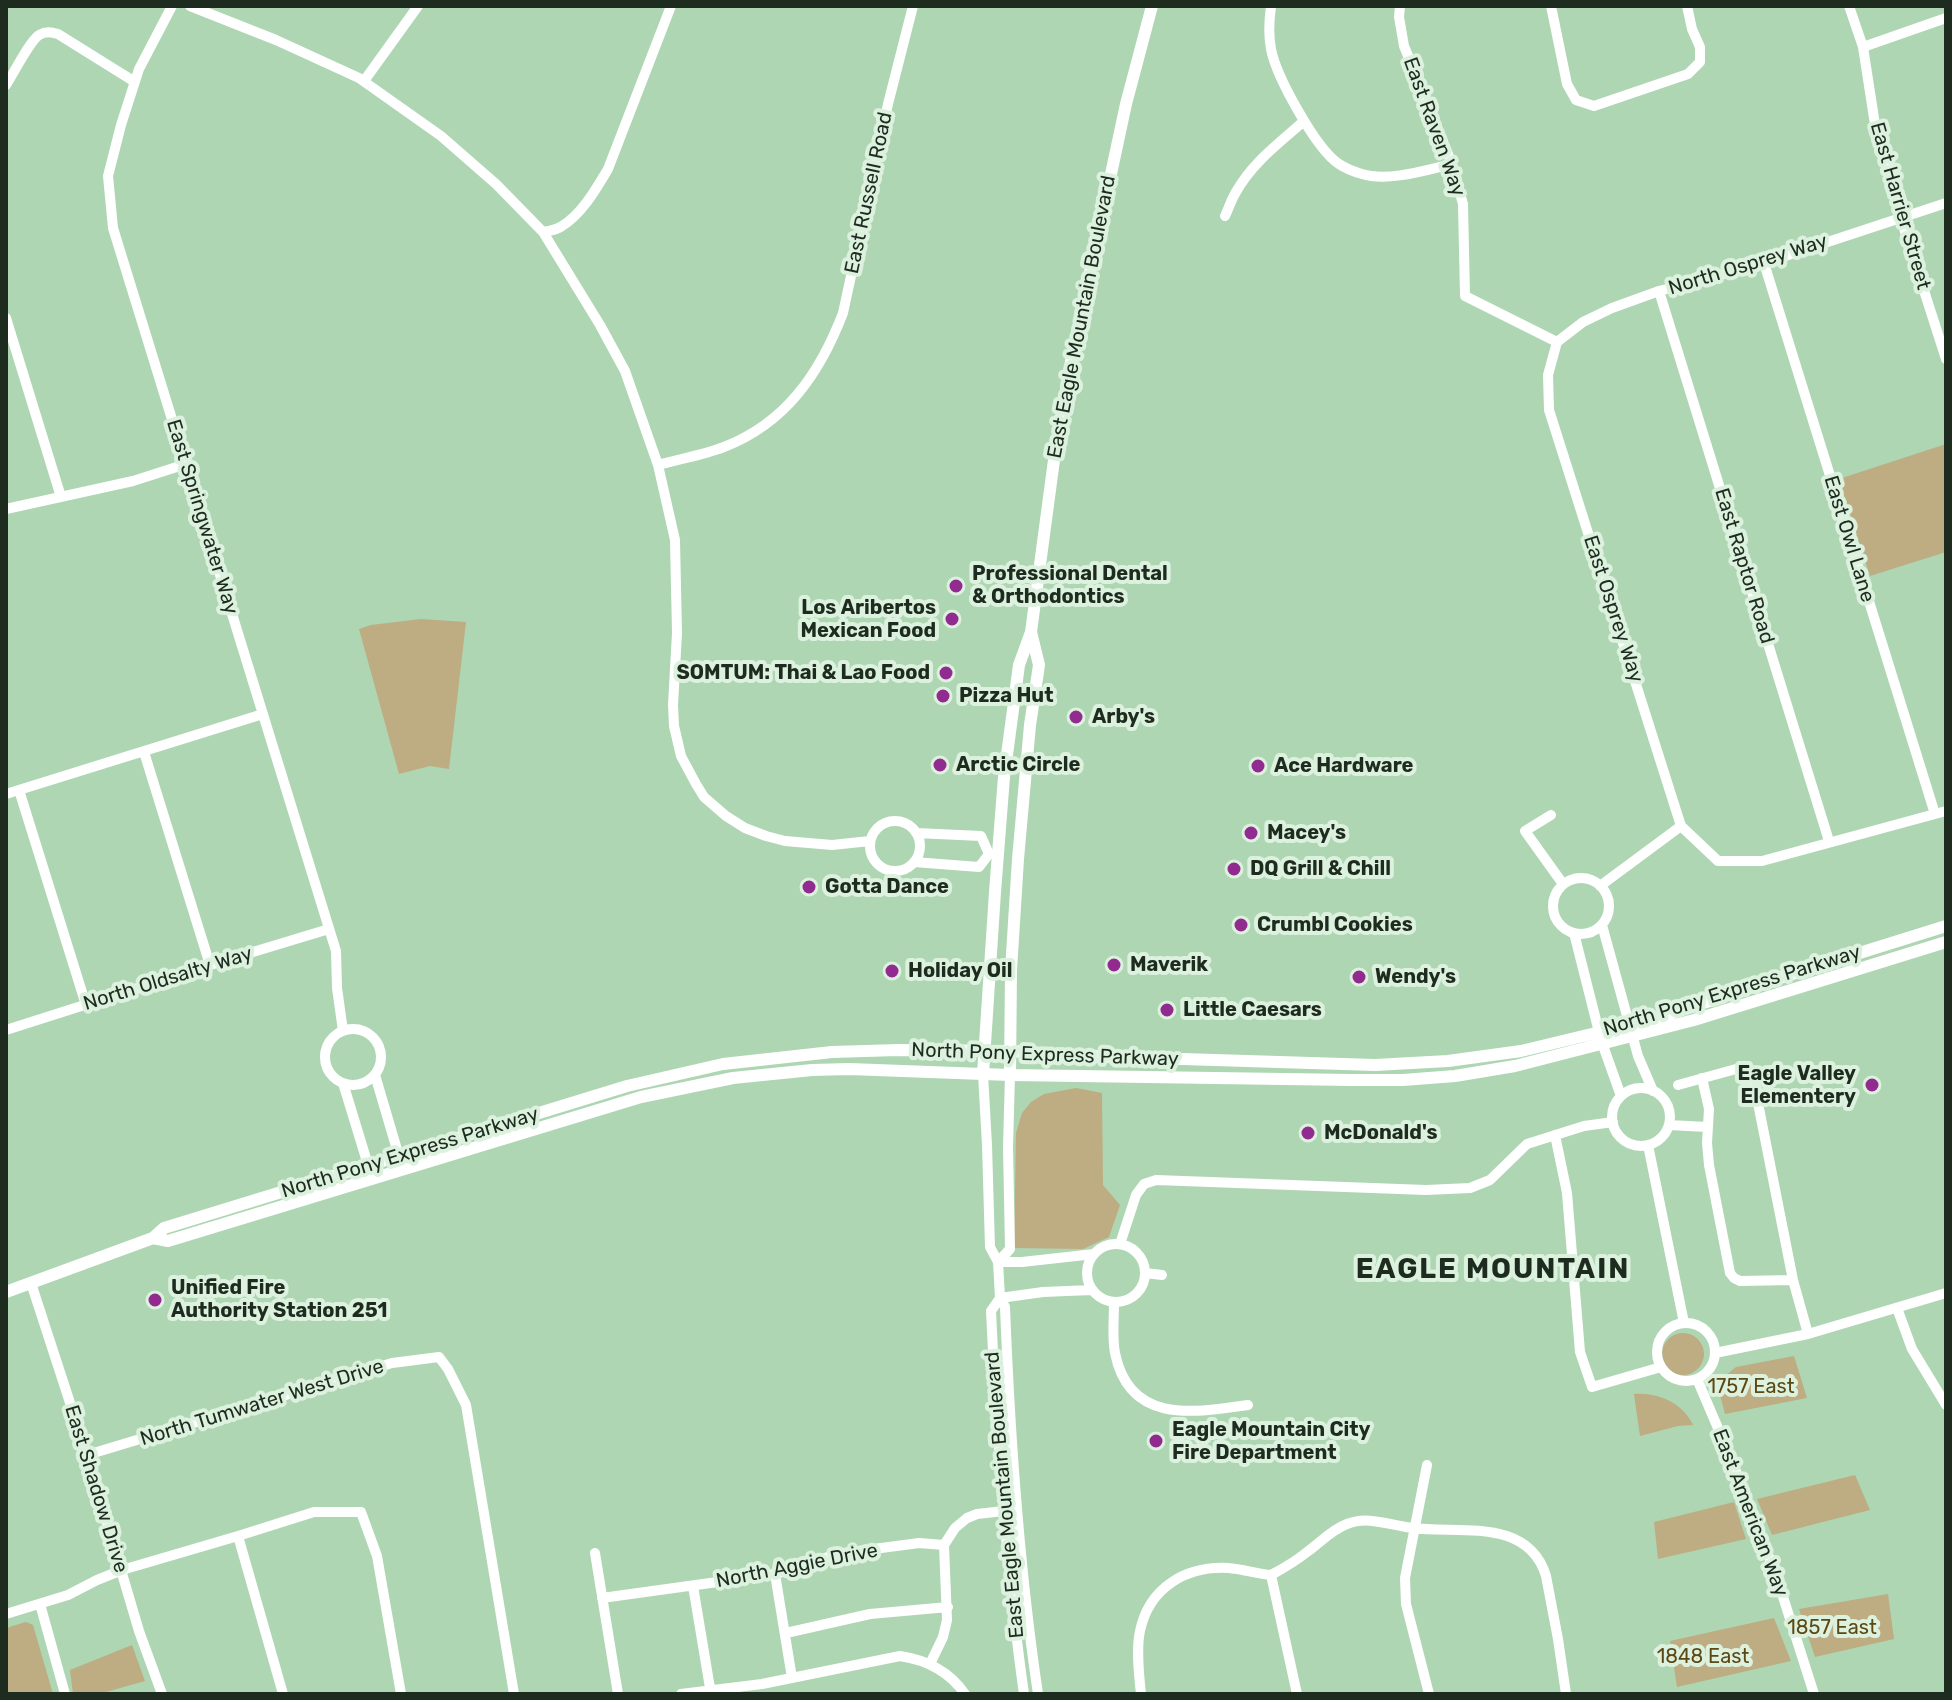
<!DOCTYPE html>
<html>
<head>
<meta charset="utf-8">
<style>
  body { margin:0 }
  #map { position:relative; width:1952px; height:1700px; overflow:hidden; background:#aed6b3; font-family:Rubik,sans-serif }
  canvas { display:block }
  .frame { position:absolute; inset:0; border:8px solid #1d2c1e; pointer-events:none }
</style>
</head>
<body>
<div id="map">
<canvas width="1952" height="1700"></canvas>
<div class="frame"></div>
</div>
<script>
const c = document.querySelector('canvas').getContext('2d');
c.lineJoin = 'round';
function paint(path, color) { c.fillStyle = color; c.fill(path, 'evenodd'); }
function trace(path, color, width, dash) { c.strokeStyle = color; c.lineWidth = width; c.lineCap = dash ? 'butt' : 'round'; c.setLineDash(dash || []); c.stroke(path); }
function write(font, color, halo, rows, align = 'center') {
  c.font = font + ' Rubik,sans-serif'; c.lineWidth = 8; c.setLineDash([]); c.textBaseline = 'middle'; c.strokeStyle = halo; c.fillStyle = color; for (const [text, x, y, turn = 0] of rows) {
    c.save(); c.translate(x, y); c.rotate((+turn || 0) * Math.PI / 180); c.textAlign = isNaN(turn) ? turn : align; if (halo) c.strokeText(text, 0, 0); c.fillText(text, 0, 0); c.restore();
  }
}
const green = new Path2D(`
  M1946,444V552L1870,576L1839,479Z
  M421,619L466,622L449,769L430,766L399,774L359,629L371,625Z
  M1076,1088L1102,1093L1103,1185L1120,1205L1109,1237L1083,1249L1014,1248L1016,1133L1022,1113L1031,1102L1044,1094Z
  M1662 1354a21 21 0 1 1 42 0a21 21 0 1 1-42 0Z
  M1794,1356L1807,1398L1725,1414L1719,1391L1724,1377L1736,1367Z
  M1634,1394C1658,1392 1683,1403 1693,1425L1678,1426L1640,1436Z
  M1855,1475L1870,1510L1772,1535L1757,1499Z
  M1734,1502L1746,1539L1658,1559L1654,1522Z
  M1888,1594L1894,1639L1815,1657L1799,1609Z
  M1774,1618L1791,1661L1677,1687L1670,1641Z
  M26,1622L33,1625L53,1694H6V1628Z
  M132,1645L145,1681L99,1694H73L70,1670Z`);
const minor = new Path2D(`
  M172,6L139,69L121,125L108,176L113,228L336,951L337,988L343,1031
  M190,6L276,40L359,78L441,136L496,184L543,232L600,325L625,371L658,465L675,540L677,633L673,705L674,726L681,756L696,784L704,797L726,816L745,828L766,836L785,841L832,845L870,841
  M1271,6C1269,21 1268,34 1271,49C1276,76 1316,149 1339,164C1345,168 1355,172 1362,174C1388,182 1426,170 1452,164
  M1400,6L1399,17L1404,46L1452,164L1463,204L1465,296L1557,342
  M1551,6L1567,84L1576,100L1594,106L1688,74L1700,62V47L1692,29L1687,6
  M1849,6L1863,47L1876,131L1901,219L1946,359
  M1863,47L1946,18
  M364,81L418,6
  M6,85C14,73 29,42 39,35C46,31 51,32 58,34L135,82
  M1225,216C1229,208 1231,200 1236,192C1252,163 1279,143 1304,121
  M543,232C549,231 557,230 562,226C582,214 596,189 608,169L671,6
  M1764,263L1935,814
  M1659,291L1829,841
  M6,318L61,497
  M1557,342L1548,375L1549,410L1681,826L1718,861H1762L1946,811
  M1557,342L1583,322L1612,308L1659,291L1764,263L1946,203
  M658,465C680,459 703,455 724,447C786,423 820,373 843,313L888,104L913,6
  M6,509L133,481L186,464
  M144,752L210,965
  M19,790L86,1005
  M6,794L263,714
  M1551,815L1525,831L1563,884
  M870 846a25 25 0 1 1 50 0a25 25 0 1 1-50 0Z
  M916,833L981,836L989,854
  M914,862L979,867L989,854
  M1553 906a28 28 0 1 1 56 0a28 28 0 1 1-56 0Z
  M1600,886L1681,826
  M1602,925L1638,1056L1653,1091
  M1574,933L1601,1040L1621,1096
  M325 1057a28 28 0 1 1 56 0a28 28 0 1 1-56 0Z
  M6,1030L210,965L329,929
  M983,1074L987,1145L990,1247L998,1262L1000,1298L1005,1307C1010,1437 1019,1566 1038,1694
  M375,1075L403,1170
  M1702,1078L1709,1109L1707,1143L1709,1165L1730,1273L1734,1278L1740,1281L1793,1280
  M343,1083L372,1178
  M1678,1085L1736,1069L1747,1071L1754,1083L1793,1280L1808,1334
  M1612 1117a29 29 0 1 1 58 0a29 29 0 1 1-58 0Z
  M1669,1125L1707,1127
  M1555,1135L1567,1193L1580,1352L1592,1387L1661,1367
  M1648,1145L1684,1323
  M1087 1273a29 29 0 1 1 58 0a29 29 0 1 1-58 0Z
  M1120,1244L1136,1195L1144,1184L1156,1180L1426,1190L1470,1188L1490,1180L1527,1144L1584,1126L1613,1122
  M998,1262L1010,1249L1008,1147L1010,1075
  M998,1262H1022L1094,1254
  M1145,1273L1162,1275
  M31,1283L87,1455L139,1631L162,1694
  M1000,1298L991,1311C997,1439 1006,1567 1024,1694
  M1000,1298L1043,1292L1091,1290
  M1114,1303C1114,1319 1112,1338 1115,1353C1129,1424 1193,1413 1248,1405
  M1897,1308L1912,1349L1946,1405
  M1657 1352a29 29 0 1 1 58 0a29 29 0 1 1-58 0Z
  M1715,1353L1808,1334L1946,1293
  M1697,1379L1732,1461L1777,1578L1814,1694
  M87,1455L392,1363L439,1357L448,1369L466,1405L514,1694
  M1427,1465L1405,1578L1406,1604L1429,1694
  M238,1536L283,1694
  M595,1553L618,1694
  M775,1574L792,1678
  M1271,1575L1297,1694
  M693,1586L711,1694
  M602,1598L775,1574L802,1567L836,1554L919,1543L944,1545
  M40,1604L65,1694
  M6,1614L68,1595L97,1580L122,1570L238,1536L314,1512H361L377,1556L401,1694
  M786,1633L870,1614L948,1607
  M930,1664L943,1637L947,1620L944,1545L955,1528L967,1518L977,1514L1004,1511
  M681,1694L762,1684L900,1656C927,1660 949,1671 965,1694
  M1141,1694C1139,1676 1136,1649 1140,1631C1149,1588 1185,1566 1228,1568C1243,1569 1257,1574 1271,1575C1284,1568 1296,1561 1307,1552C1321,1542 1331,1530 1347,1524C1369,1515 1391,1526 1413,1528C1459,1534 1528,1517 1546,1576L1558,1639L1566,1694`);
const major = new Path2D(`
  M983,1074L995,892L1004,777L1019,665L1031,632L1054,460L1072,356L1126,104L1152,6
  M1010,1075L1011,970L1018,859L1030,725L1039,665L1031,632
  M153,1238L168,1241L641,1097L733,1078L812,1070L849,1069L1010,1075L1351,1080H1403L1455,1076L1515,1066L1694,1020L1946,942
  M6,1292L153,1238L164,1228L627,1086L723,1064L832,1052L898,1050L1011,1051L1086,1056L1375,1065L1448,1061L1521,1051L1654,1019L1789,975L1946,926`);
const markers = [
  [956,586,8,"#912b90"],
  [952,619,8,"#912b90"],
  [946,673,8,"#912b90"],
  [943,696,8,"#912b90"],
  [1076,717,8,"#912b90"],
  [940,765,8,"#912b90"],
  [1258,766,8,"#912b90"],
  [1251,833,8,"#912b90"],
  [1234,869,8,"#912b90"],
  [809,887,8,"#912b90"],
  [1241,925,8,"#912b90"],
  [1114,965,8,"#912b90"],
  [892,971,8,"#912b90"],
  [1359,977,8,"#912b90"],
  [1167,1010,8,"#912b90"],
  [1872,1085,8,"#912b90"],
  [1308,1133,8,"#912b90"],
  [155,1300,8,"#912b90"],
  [1156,1441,8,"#912b90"]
];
const streetNames = [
  ["East Raven Way",1434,127,70],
  ["East Russell Road",869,193,-78],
  ["East Harrier Street",1900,206,74],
  ["North Osprey Way",1748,265,-17],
  ["East Eagle Mountain Boulevard",1082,317,-79],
  ["East Springwater Way",202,517,73],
  ["East Owl Lane",1849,539,73],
  ["East Raptor Road",1744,566,73],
  ["East Osprey Way",1613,609,72],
  ["North Oldsalty Way",168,979,-17],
  ["North Pony Express Parkway",1732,991,-17],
  ["North Pony Express Parkway",1045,1055,2],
  ["North Pony Express Parkway",410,1153,-17],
  ["North Tumwater West Drive",262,1403,-17],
  ["East Shadow Drive",96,1489,73],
  ["East Eagle Mountain Boulevard",1005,1495,-95],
  ["East American Way",1750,1513,69],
  ["North Aggie Drive",797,1566,-11]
];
const poiNames = [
  ["Professional Dental",972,574],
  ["& Orthodontics",972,597],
  ["Los Aribertos",936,608,"right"],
  ["Mexican Food",936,631,"right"],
  ["SOMTUM: Thai & Lao Food",930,673,"right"],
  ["Pizza Hut",959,696],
  ["Arby's",1092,717],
  ["Arctic Circle",956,765],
  ["Ace Hardware",1274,766],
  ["Macey's",1267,833],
  ["DQ Grill & Chill",1250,869],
  ["Gotta Dance",825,887],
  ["Crumbl Cookies",1257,925],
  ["Maverik",1130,965],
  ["Holiday Oil",908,971],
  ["Wendy's",1375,977],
  ["Little Caesars",1183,1010],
  ["Eagle Valley",1856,1074,"right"],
  ["Elementery",1856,1097,"right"],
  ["McDonald's",1324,1133],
  ["Unified Fire",171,1288],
  ["Authority Station 251",171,1311],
  ["Eagle Mountain City",1172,1430],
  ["Fire Department",1172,1453]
];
const parkNames = [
  ["1757 East",1751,1387],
  ["1857 East",1832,1628],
  ["1848 East",1703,1657]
];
const districtNames = [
  ["EAGLE MOUNTAIN",1493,1270]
];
paint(green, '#beac82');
trace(minor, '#fff', 10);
trace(major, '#fff', 12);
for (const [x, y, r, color] of markers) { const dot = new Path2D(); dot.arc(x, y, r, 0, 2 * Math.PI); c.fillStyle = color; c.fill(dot); trace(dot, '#ddf1df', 3); }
write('20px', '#1d2c1e', '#ddf1df', streetNames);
write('bold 20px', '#1d2c1e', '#ddf1df', poiNames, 'left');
write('20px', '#5c4814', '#ddf1df', parkNames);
c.letterSpacing = '2px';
write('bold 28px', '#1d2c1e', '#ddf1df', districtNames);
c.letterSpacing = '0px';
</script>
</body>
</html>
